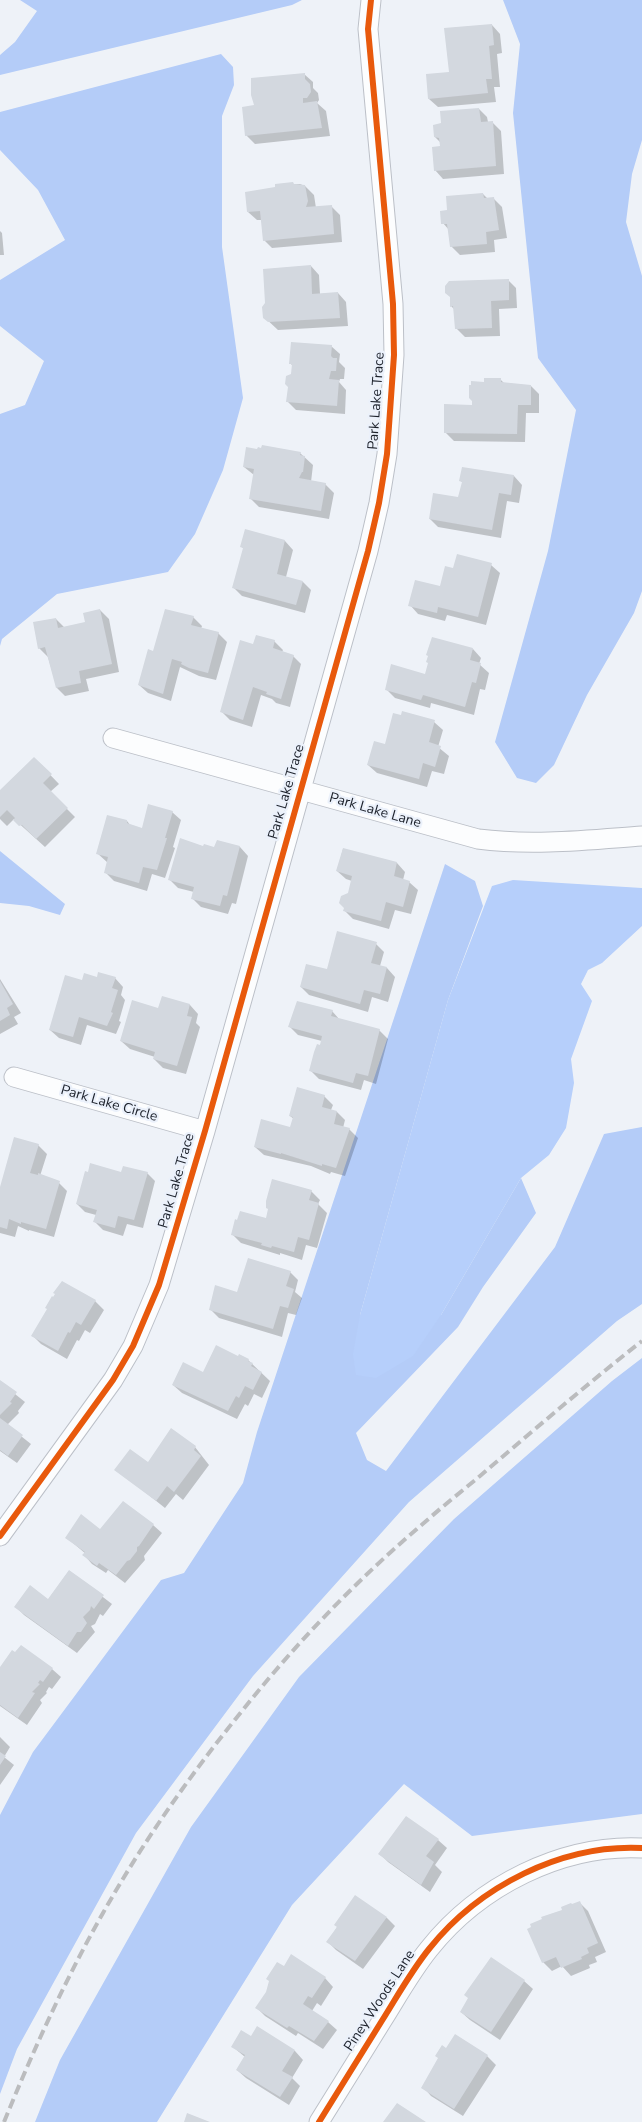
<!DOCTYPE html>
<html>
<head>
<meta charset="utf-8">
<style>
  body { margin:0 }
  canvas { display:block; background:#eef2f8 }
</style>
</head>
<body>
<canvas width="642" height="2122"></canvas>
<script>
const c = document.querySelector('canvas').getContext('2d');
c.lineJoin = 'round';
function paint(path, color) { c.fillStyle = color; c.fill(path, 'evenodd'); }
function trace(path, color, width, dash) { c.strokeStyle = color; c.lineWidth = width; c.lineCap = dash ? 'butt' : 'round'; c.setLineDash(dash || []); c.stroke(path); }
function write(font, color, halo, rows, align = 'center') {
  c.font = font + ' "Nunito Sans",sans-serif'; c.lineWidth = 4.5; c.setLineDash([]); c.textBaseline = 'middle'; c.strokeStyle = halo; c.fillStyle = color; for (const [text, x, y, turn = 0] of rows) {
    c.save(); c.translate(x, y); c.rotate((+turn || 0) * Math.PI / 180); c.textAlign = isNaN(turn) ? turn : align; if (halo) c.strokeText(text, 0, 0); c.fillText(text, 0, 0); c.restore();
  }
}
const forest = new Path2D(`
  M20,0H302L292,5L0,75V55L15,42L37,11Z
  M503,0H642V140L632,174L626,222L642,276V591L634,613L587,695L554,765L536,783L517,778L495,742L548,551L576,410L538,358L513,113L520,44Z
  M221,54L233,67L234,85L222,116V247L243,398L223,470L195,534L168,572L57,594L2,639L0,646V414L25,405L44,361L0,326V280L65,240L38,190L0,150V112Z
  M0,851L65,904L60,915L29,906L0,903Z
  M445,864L475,881L483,906L448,1000L360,1315H441L521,1178L536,1213L483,1287L458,1327L356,1433L367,1460L386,1471L555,1247L604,1134L642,1127V1304L617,1321L409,1502L253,1676L136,1833L17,2049L0,2094V1815L33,1752L161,1580L184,1573L243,1483L257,1432Z
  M642,1358V1814L472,1836L404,1784L292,1905L157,2122H35L60,2060L191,1827L299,1677L454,1519L612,1381Z`);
const water = new Path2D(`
  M513,880L642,888V926L602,963L588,970L581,984L592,1001L571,1059L574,1083L566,1128L549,1155L521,1178L441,1315L413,1356L376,1378L356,1375L353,1354L360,1315L448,1000L492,886Z`);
const shadow = new Path2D(`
  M492,25L500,34L502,53L497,54L500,87H494L496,102L438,107L429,99Z
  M304,74L313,82V88L318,93L319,100L317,103L326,111L330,136L255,144L246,135L255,107Z
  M479,109L487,117L488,122H492L501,131L504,174L443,179L435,170L442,147L441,143L435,137Z
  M300,184L305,186L314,195L316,208L331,206L340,215L342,242L272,248L264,240L262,220H257L248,212L276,188V185Z
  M483,194L488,199H494L502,207L507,238L494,240L495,252L460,255L451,246L449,230L443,223L449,211Z
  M0,231L2,233L4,255H0Z
  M311,266L319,275L320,294L338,293L346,302L348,326L278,330L264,317Z
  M508,280L516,288L517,308L499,309L500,336L465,337L456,328L454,309L451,306Z
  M331,346L340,354L339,362L345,368L344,379H340L339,382L346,390L345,414L296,410L288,402L293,366L290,363Z
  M500,379L505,384L531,386L539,394V413H526L525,442L454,441L445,432L473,406L485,383Z
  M300,453L313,465L311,482L325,484L334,493L329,519L259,507L250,498L254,475L244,467Z
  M514,476L522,485L519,503L507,501L501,538L438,527L430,519L459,498L463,483L461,481Z
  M285,541L293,550L286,577L303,582L311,590L305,613L242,596L233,587L244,549L241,546Z
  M491,565L500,573L486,625L447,615L445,621L418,614L410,605L441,588L454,569Z
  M100,610L109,619L119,672L86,679L89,691L65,696L57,688L48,657L39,648L56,619L65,628L86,623Z
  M193,617L202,626L201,629L218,633L227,642L216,680L199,676L180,667L171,701L148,693L139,685L154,652Z
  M274,641L283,650L282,652L293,656L301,664L290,707L276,703L272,699L261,695L252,727L230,720L221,711L254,645Z
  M473,649L481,658L479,664L489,673L485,690L480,689L474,715L431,703L430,708L395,698L387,690L426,675Z
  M434,722L443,730L438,747L449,756L444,774L432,771L427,787L377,773L368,765L386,745Z
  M34,758L59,784L50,792L75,817L45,847L14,819L7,826L0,819V792Z
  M172,812L181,820L173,847L175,848L165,878L152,874L147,891L114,881L106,873L108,863L97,853L127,821L131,826L142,830Z
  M217,842L240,847L248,856L236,904L232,903L228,914L201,907L192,898L194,892L178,888L170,880L195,845L215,848Z
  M343,849L397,863L405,872L403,880L409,882L418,890L411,914L395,910L389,929L353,919L344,910L352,881L346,879L337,871Z
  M376,944L384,952L380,966L387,968L395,977L388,1002L372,997L368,1012L309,995L301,987Z
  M98,978H115L123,987L121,995L125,1000L119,1021L121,1022L116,1034L87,1025L81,1045L59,1038L50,1030L83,982Z
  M0,979L21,1013L14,1017L18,1024L0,1034Z
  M163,997L190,1005L198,1014L196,1023L200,1027L186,1074L163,1068L154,1059L155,1057L130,1049L121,1041L159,1009Z
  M332,1011L340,1020L379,1030L388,1039L376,1084L364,1080L361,1090L319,1079L310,1070L322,1041L298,1035L289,1026Z
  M324,1096L333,1105L331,1110L337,1112L345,1120L343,1128L349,1129L358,1138L345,1176L331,1172L330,1174L311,1166L264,1155L255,1147L291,1128L294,1119L290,1116Z
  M38,1145L47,1154L40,1176L59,1183L67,1191L54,1237L29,1230V1231L18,1226L15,1237L0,1233V1192Z
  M122,1173H147L155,1181L143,1228L127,1224L123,1236L103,1230L95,1222L96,1215L85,1212L77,1204Z
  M311,1191L320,1200L318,1204L327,1213L317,1248L306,1245L302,1260L280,1253V1255L241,1243L232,1234L267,1220Z
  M290,1272L298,1280L295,1292L302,1298L296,1315L288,1313L282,1337L219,1318L211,1310L238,1293Z
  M62,1283L95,1301L104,1310L90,1333L85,1330L79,1341L77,1340L67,1359L41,1344L33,1336Z
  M239,1358L248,1360L270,1381L262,1398L254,1394L248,1406L245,1404L237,1419L182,1393L173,1385L204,1374Z
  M0,1382L25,1402L18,1411L19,1413L7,1425L31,1444L17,1463L0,1451Z
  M172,1430L195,1447L209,1465L183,1500L176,1494L165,1508L116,1469L148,1464Z
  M153,1525L162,1533L144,1556L145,1560L125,1583L108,1570L106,1573L92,1564L84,1555L86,1554L67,1538L101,1530Z
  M69,1571L112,1604L103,1616L100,1614L95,1624L91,1626L95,1632L77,1653L24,1615L16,1607L48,1600Z
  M52,1669L61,1677L52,1689L49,1687L46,1692L47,1693L40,1700L42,1703L27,1725L0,1706V1670Z
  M0,1737L10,1747L4,1757L14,1765L0,1785Z
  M438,1840L447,1848L435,1865L442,1872L430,1892L388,1862L380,1854Z
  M355,1897L387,1918L395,1926L363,1969L336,1950L328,1942Z
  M579,1902L588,1911L606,1952L595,1957L597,1962L589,1965L590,1968L571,1976L562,1966L552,1971L543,1962L564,1911Z
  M284,1968L325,1978L333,1987L321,2006L317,2003L312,2011L328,2022L337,2030L323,2049L298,2033L296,2036L265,2016L257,2008Z
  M524,1981L533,1989L500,2040L470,2020L461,2012Z
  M257,2028L295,2051L303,2060L292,2078L300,2086L289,2105L246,2078L237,2070L245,2057L233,2047L251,2038Z
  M456,2036L487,2056L496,2065L463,2116L431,2096L423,2087L439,2058Z`);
const building = new Path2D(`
  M492,24L494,45L489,46L492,79H486L488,93L428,99L426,74L449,72L444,28Z
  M305,73V79L310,84L311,92L307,98H303V103L317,101L322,128L245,136L242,107L254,105L251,95V78Z
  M479,108L481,122L493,121L496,166L434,171L432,147L440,146L439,138L434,137L433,125L441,123L440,111Z
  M293,182L294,184L305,185L308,201L306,207L332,205L334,234L263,241L260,211L247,212L245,192L275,187V184Z
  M483,193L484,198L494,197L499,230L486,232L487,244L450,247L447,224H441L440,211L447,210L446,196Z
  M311,265L312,294L338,292L340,318L268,322L263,318L262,307L265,303L263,269Z
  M509,279V300L491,301L492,328L455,329L453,306L450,307V297L445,293V286L449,281Z
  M291,342L332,345L331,356L333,358H337L336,371H331L329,379L339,380L337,406L286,402L288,387L285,384L286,376L291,374L292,364H289Z
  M484,378H501V382L531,385V405H518L517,434L444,433V404L472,405V401L469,398V385H471V381L484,382Z
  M262,445L301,452L300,455L305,456L303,472H302L299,478L326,483L321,511L249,499L254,469L243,467L246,447L257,449L258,447L261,448Z
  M462,467L514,475L511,495L499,493L492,530L429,519L433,493L458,497L462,482L459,481Z
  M245,529L285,540L277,574L303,581L296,605L232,588L243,548L240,547Z
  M457,554L492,563L478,617L438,607L437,613L408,606L415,580L440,586L445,566L453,568Z
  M100,609L112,664L79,671L81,683L56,688L45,647L38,649L33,622L56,618L58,628L85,622L83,613Z
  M165,609L194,616L191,625L219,632L208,673L189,668L181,664L182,662L172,659L163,694L138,685L148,649L153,651Z
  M256,635L275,640L273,648L294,655L281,699L266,694L267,692L253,687L243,720L220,712L240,640L253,644Z
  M432,637L473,648L470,660L481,663L476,683L472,682L465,707L423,695L421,700L385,690L391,664L425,674L428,663L426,662L428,656L426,655Z
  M402,711L435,720L429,742L441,746L435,767L423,763L419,779L367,765L374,741L385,744L393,713L401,715Z
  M34,757L52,774L43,783L68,808L36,839L22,825L19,826L13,820L15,818L7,810L0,817V790Z
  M148,804L173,811L165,838H167L157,870L143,867L139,883L104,873L108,857L96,854L107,815L127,820V823L142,828Z
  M180,838L203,846L204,844L214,847L217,840L240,846L227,896L223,895L220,906L191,899L194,887L168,880Z
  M343,848L397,862L394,876L410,881L403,907L386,902L381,921L343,911L344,908L339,903L341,896L348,893L352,876L336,871Z
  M337,931L377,942L371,963L387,967L380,994L364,990L360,1004L300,987L306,964L327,969Z
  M98,972L116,977L112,988L118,990L111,1012L113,1013L107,1026L79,1017L73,1037L49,1030L65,975L82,980L84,973L97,977Z
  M0,981L13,1004L7,1008L10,1015L0,1021Z
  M162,996L190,1004L187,1016L192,1017L177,1066L153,1059L155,1052L120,1041L132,1000L158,1008Z
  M297,1001L333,1010L331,1016L380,1029L368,1076L356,1073L353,1083L309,1071L314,1052L317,1044L320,1045L322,1036L288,1027Z
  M297,1087L325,1095L322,1107L337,1111L334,1124L350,1128L336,1168L322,1164V1166L281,1153V1154L254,1147L261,1119L290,1127L293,1117L289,1116Z
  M14,1137L39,1144L30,1173L38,1175V1173L60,1181L46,1229L21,1222V1224L9,1219L7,1229L0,1227V1187Z
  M90,1163L121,1172L123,1166L148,1172L134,1220L118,1216L115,1228L93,1222L97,1210L76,1204L85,1171L88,1172Z
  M272,1179L312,1190L309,1200L319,1203L309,1240L298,1237L294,1252L272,1246L271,1248L261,1245L262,1243L231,1235L235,1219L237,1220L240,1211L266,1218L268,1209L266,1208V1201Z
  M248,1258L291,1271L286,1286L294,1289L288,1308L280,1306L273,1329L209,1310L215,1285L237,1292Z
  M62,1281L96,1300L81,1325L76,1322L70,1333L68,1332L58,1351L31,1336L47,1309L45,1308L52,1296L53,1297L55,1294L53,1293Z
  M216,1345L238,1356L239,1354L249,1359L248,1361L253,1363L251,1366L262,1372L253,1390L245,1386L239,1398L236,1396L228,1411L172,1385L183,1362L203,1372Z
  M0,1380L17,1392L10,1402L12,1403L0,1415Z
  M0,1418L23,1435L8,1456L0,1450Z
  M171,1428L196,1446L194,1450L201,1456L174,1492L167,1486L156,1501L114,1470L130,1449L148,1462Z
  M123,1501L154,1524L139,1546L137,1547V1551L130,1560L127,1561L116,1575L99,1563L97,1566L82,1555L85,1552L65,1538L81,1514L100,1529Z
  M69,1570L104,1595L94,1609L91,1606L90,1610L83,1617L87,1623L81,1632H77L68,1646L14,1607L30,1585L48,1599Z
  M21,1645L53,1668L43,1682L40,1680L38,1683L40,1684L32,1692L35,1693L18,1718L0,1705V1667L12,1650L15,1652Z
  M0,1752L6,1756L0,1765Z
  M406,1816L439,1839L426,1856L434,1862L421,1885L378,1854Z
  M355,1895L387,1917L355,1961L326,1942L337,1927L334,1925Z
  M580,1901L598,1943L587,1948L589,1953L581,1957L582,1959L561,1968L556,1957L542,1963L527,1929L531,1927L530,1924L542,1919L541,1917L562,1910L561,1907L571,1903L572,1904Z
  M291,1954L326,1977L312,1998L308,1996L303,2004L329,2021L314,2041L289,2026L287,2028L255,2008L266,1992L269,1981L266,1979L277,1962L284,1966Z
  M491,1957L525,1980L491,2032L460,2012L468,1998L464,1995Z
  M257,2026L295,2050L282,2071L293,2077L280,2097L236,2070L245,2055L231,2047L241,2030L251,2036Z
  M455,2034L488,2055L454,2109L421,2088L438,2058L435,2056L442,2045L446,2048Z
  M397,2103L426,2122H383Z
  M187,2113L210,2122H184Z`);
const street = new Path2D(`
  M113,738L478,839C533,846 587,840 642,836
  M14,1077L205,1131
  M0,1536L113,1380L133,1346L159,1285L205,1131L368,551L379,503L387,454L394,355L393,304L368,29L371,0
  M319,2122C340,2088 362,2053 383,2019C398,1995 412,1970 429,1949C479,1886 562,1844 642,1848`);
const rail = new Path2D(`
  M4,2122C33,2051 65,1980 103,1913C144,1840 193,1771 246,1706C299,1640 360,1577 425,1522C443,1506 462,1491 480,1476C534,1430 587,1384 642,1341`);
const cycleway = new Path2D(`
  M0,1536L113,1380L133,1346L159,1285L205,1131L368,551L379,503L387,454L394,355L393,304L368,29L371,0
  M319,2122C340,2088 362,2053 383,2019C398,1995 412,1970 429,1949C479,1886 562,1844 642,1848`);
const streetNames = [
  ["Park Lake Trace",377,401,-86],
  ["Park Lake Trace",287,792,-74],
  ["Park Lake Lane",375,811,16],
  ["Park Lake Circle",109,1104,16],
  ["Park Lake Trace",177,1181,-74],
  ["Piney Woods Lane",380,2001,-57]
];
paint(forest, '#b4ccf8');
paint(water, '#b6cffb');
paint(shadow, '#0003');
paint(building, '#d3d8df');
trace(street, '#bcc0c8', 21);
trace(street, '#fcfdfe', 19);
trace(rail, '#bbbcbe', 4, [10, 5]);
trace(cycleway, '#e8590c', 6);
write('14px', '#1c212b', '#ebf1fb', streetNames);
</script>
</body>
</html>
